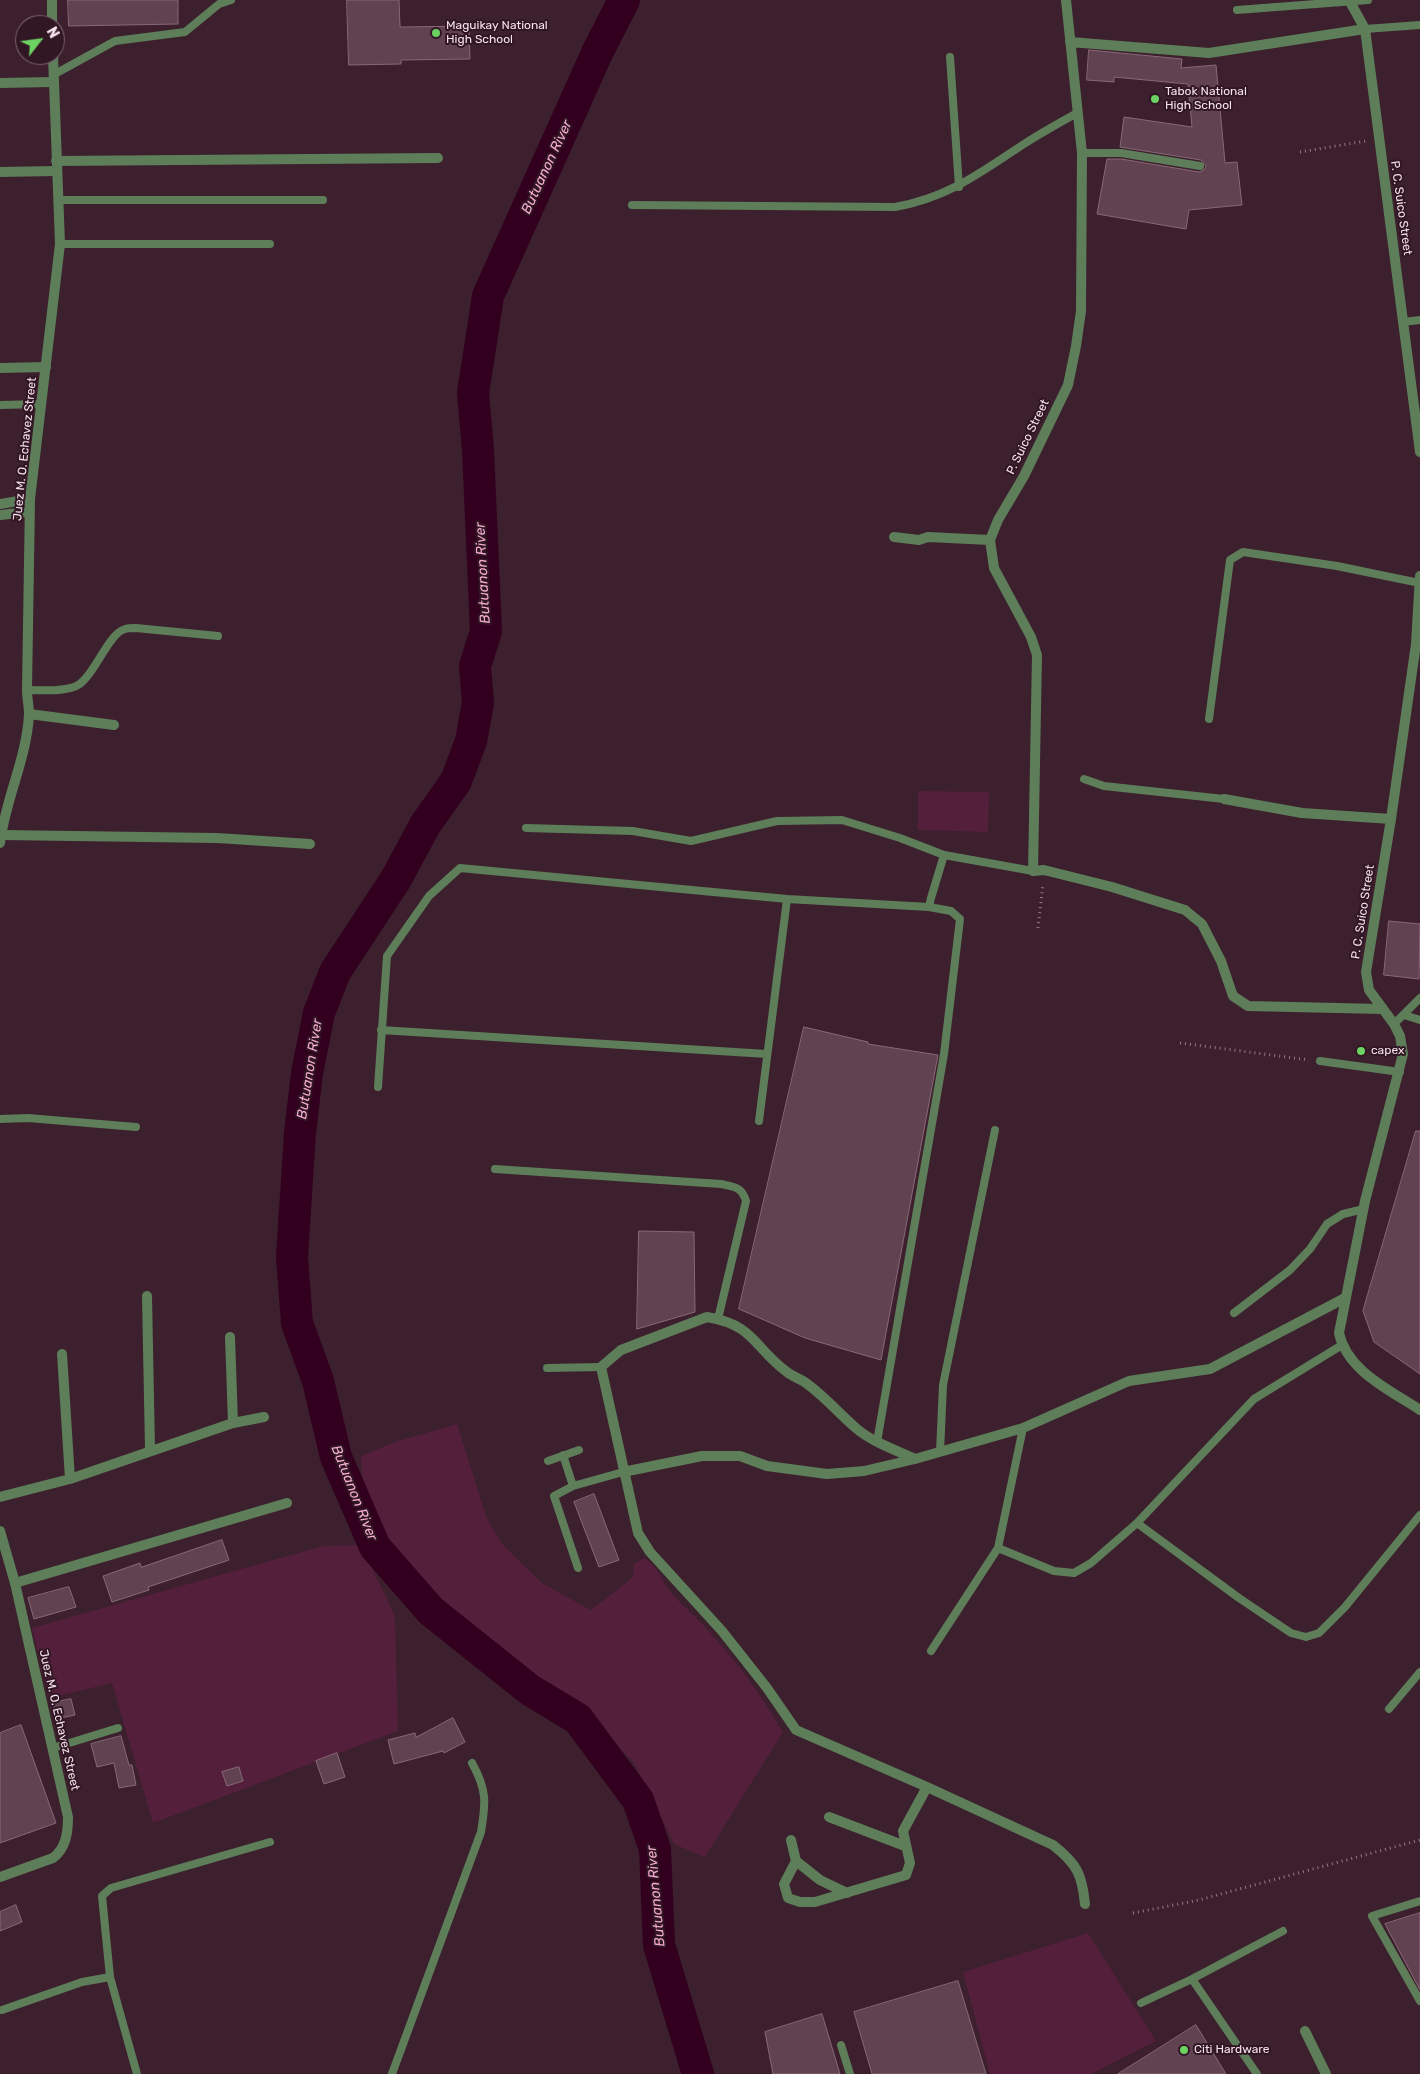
<!DOCTYPE html>
<html>
<head>
<meta charset="utf-8">
<style>
  body { margin:0 }
  #map { position:relative; width:1420px; height:2074px; overflow:hidden; background:#3c202e; font-family:Rubik,sans-serif }
  canvas { display:block }
  .north { position:absolute; left:15px; top:15px; width:50px; height:50px; box-sizing:border-box; background:#311624; border:1px solid #7f6874; border-radius:50%; rotate:60deg; font-size:14px; font-weight:700; line-height:20px; text-align:center; color:#f5e2eb }
  .north::after { content:''; display:block; margin:auto; width:18px; height:22px; background:#6cd362; clip-path:polygon(50% 0,100% 100%,50% 72%,0 100%) }
</style>
</head>
<body>
<div id="map">
<canvas width="1420" height="2074"></canvas>
<div class="north">N</div>
</div>
<script>
const c = document.querySelector('canvas').getContext('2d');
c.lineJoin = 'round';
function paint(path, color) { c.fillStyle = color; c.fill(path, 'evenodd'); }
function trace(path, color, width, dash) { c.strokeStyle = color; c.lineWidth = width; c.lineCap = dash ? 'butt' : 'round'; c.setLineDash(dash || []); c.stroke(path); }
function write(font, color, halo, rows, align = 'center') {
  c.font = font + ' Rubik,sans-serif'; c.lineWidth = 4; c.setLineDash([]); c.textBaseline = 'middle'; c.strokeStyle = halo; c.fillStyle = color; for (const [text, x, y, turn = 0] of rows) {
    c.save(); c.translate(x, y); c.rotate((+turn || 0) * Math.PI / 180); c.textAlign = isNaN(turn) ? turn : align; if (halo) c.strokeText(text, 0, 0); c.fillText(text, 0, 0); c.restore();
  }
}
const green = new Path2D(`
  M918,791L989,792L988,832L918,830Z
  M457,1424L487,1519L503,1545L542,1583L591,1610L633,1577L634,1564L644,1558C660,1568 659,1577 670,1591C684,1608 701,1621 715,1638C741,1667 763,1698 783,1732L705,1857L674,1844L634,1763L582,1708L531,1679L466,1630L402,1568L384,1545L363,1488L361,1456L395,1442Z
  M361,1545L395,1616L398,1731L153,1823L112,1683L49,1698L32,1628L323,1546Z
  M1088,1933L1156,2041L1091,2074H990L963,1972Z`);
const river = new Path2D(`
  M624,0L597,53L488,296L473,393L478,450L486,631L475,666L478,703L471,741L456,781L425,825L396,879L335,972L319,1013L307,1073L300,1133L292,1257L297,1323L318,1381L336,1457L375,1547L431,1611L530,1690L578,1719L638,1800L655,1849L659,1945L698,2074`);
const building = new Path2D(`
  M68,0H178V24L69,26Z
  M347,0H399L400,27L469,26L470,59L401,60V64L349,65Z
  M1089,50L1182,59L1181,68L1216,65L1225,163L1237,162L1242,205L1189,210L1186,229L1097,214L1107,159H1121L1199,172L1204,170L1206,166L1201,160L1120,147L1124,117L1192,127L1188,84L1114,77V82L1087,80Z
  M1389,921L1420,924L1419,979L1384,975Z
  M804,1027L868,1042V1044L938,1055L881,1360L805,1338L739,1309Z
  M1416,1131H1420V1374L1374,1342L1363,1311Z
  M639,1231L694,1232L695,1312L637,1329Z
  M594,1494L619,1560L599,1567L574,1502Z
  M222,1540L229,1560L148,1587L149,1590L112,1602L103,1576L140,1563L141,1567Z
  M69,1587L76,1607L34,1619L28,1598Z
  M71,1699L75,1715L56,1719L53,1703Z
  M453,1718L465,1742L444,1753L443,1751L394,1764L388,1740L415,1733L416,1737Z
  M21,1725L56,1823L0,1843V1733Z
  M121,1736L129,1765H132L136,1785L119,1788L114,1763L97,1767L91,1744Z
  M337,1753L345,1777L324,1784L316,1761Z
  M239,1767L243,1781L227,1786L222,1772Z
  M16,1905L22,1922L0,1931V1912Z
  M1420,1913V1990L1385,1924Z
  M958,1981L986,2074H872L854,2012Z
  M822,2014L840,2074H773L765,2032Z
  M1196,2025L1226,2074H1118Z`);
const path = new Path2D(`
  M1300,152L1366,141
  M1038,928L1043,884
  M1180,1043L1309,1060
  M1133,1913L1199,1900L1420,1840`);
const service = new Path2D(`
  M1237,10L1368,0
  M1365,29L1420,25
  M950,57L959,187
  M53,75L115,41L185,32L219,4L231,0
  M1082,153H1121L1200,166
  M58,200H323
  M632,205L895,207C948,198 981,172 1024,144C1041,133 1059,123 1077,113
  M60,244H270
  M1403,322L1420,320
  M0,405L42,404
  M27,690C42,690 59,692 74,687C93,681 107,634 125,629C128,628 133,628 136,628L218,636
  M1209,719L1230,560L1243,552L1337,566L1420,583
  M1084,779L1104,786L1224,799
  M526,828L633,831L691,841L777,821L842,820L900,838L944,855L1033,871
  M929,907L931,898L944,855
  M1404,1015L1420,1020
  M1394,1024L1420,998
  M381,1030L767,1054
  M1320,1061L1400,1072
  M378,1087L387,956L429,896L460,868L787,899L929,907L951,911L960,919L944,1054L877,1442
  M0,1119L28,1118L136,1127
  M759,1121L787,899
  M495,1169L721,1184C735,1187 742,1187 746,1201L718,1319
  M1234,1313L1290,1270L1310,1249L1327,1224L1343,1214L1364,1209
  M547,1368L601,1367
  M940,1452L943,1385L995,1130
  M563,1455L573,1486
  M548,1461L579,1450
  M1137,1523L1239,1598L1291,1633L1306,1637L1319,1633L1345,1607L1420,1515
  M998,1548L1054,1571L1074,1573L1091,1563L1137,1523L1254,1399L1342,1345
  M578,1568L554,1496L573,1486L623,1472
  M931,1651L998,1548L1023,1428
  M1389,1709L1420,1672
  M53,1748L118,1728
  M1420,1901L1372,1916L1420,2001
  M110,1977L102,1896L111,1888L270,1842
  M1192,1979L1283,1931
  M1141,2003L1192,1979L1257,2074
  M2,2010L82,1982L110,1977L137,2074
  M841,2045L850,2074
  M392,2074L481,1832C486,1802 487,1790 472,1763`);
const minor = new Path2D(`
  M1066,0L1082,153L1081,311L1076,346L1068,385L1024,476L998,520L990,540L994,568L1031,637L1037,655L1033,871L1044,870L1112,887L1185,910L1202,924L1221,961L1233,996L1248,1006L1382,1009
  M1070,42L1209,53L1365,29
  M0,83L53,82
  M56,161L438,158
  M0,172L56,171
  M0,368L46,367
  M0,504L30,499
  M0,515L29,512
  M894,537L919,540L928,537L990,540
  M29,714L114,725
  M1224,799L1302,813L1391,819
  M1,835L217,838L310,844
  M147,1296L150,1450
  M230,1337L233,1423
  M62,1354L70,1479
  M915,1459C896,1450 874,1443 857,1429C839,1414 823,1394 803,1381C798,1378 792,1376 787,1372C754,1348 755,1325 707,1317L621,1350L601,1367L638,1533L650,1552L722,1631L767,1688L796,1730L927,1787L1053,1845C1077,1864 1082,1874 1085,1904
  M623,1472L702,1456H740L767,1466L827,1474L864,1471L915,1459L1023,1428L1129,1381L1210,1369L1345,1298
  M0,1497L70,1479L233,1423L264,1417
  M15,1583L287,1503
  M829,1817L905,1846
  M791,1840L796,1861L820,1880L847,1893
  M796,1861L784,1884L788,1898L800,1902H815L906,1875L910,1863L903,1831L927,1787
  M1305,2031L1326,2074`);
const tertiary = new Path2D(`
  M52,0V25
  M1349,0L1365,29L1420,452
  M1420,576L1416,644L1391,819L1366,972L1369,990L1394,1024L1400,1036L1403,1054L1365,1201L1339,1333C1347,1371 1390,1390 1420,1410
  M0,843C5,800 27,758 29,714C29,706 27,698 27,690L30,499L60,244L53,55
  M0,1531L15,1583L68,1817C68,1833 66,1848 53,1858L0,1877`);
const markers = [
  [436,33,5,"#6cd362"],
  [1155,99,5,"#6cd362"],
  [1361,1051,5,"#6cd362"],
  [1184,2050,5,"#6cd362"]
];
const poiNames = [
  ["Maguikay National",446,26],
  ["High School",446,40],
  ["Tabok National",1165,92],
  ["High School",1165,106],
  ["capex",1371,1051],
  ["Citi Hardware",1194,2050]
];
const streetNames = [
  ["P. C. Suico Street",1401,208,82],
  ["P. Suico Street",1028,437,-64],
  ["Juez M. O. Echavez Street",25,449,-84],
  ["P. C. Suico Street",1363,912,-81],
  ["Juez M. O. Echavez Street",59,1720,77]
];
const waterNames = [
  ["Butuanon River",547,167,-65],
  ["Butuanon River",483,573,-93],
  ["Butuanon River",310,1069,-81],
  ["Butuanon River",354,1493,68],
  ["Butuanon River",656,1896,-95]
];
paint(green, '#531f3b');
trace(river, '#32001e', 32);
paint(building, '#604251');
trace(building, '#896877', 1);
trace(path, '#927a86', 3, [1, 4]);
trace(service, '#5d7e59', 8);
trace(minor, '#5d7e59', 10);
trace(tertiary, '#5d7e59', 10);
for (const [x, y, r, color] of markers) { const dot = new Path2D(); dot.arc(x, y, r, 0, 2 * Math.PI); c.fillStyle = color; c.fill(dot); trace(dot, '#311624', 2); }
write('12px', '#f5e2eb', '#311624', poiNames, 'left');
write('12px', '#f5e2eb', '#311624', streetNames);
write('italic 14px', '#f7add1', '#311624', waterNames);
</script>
</body>
</html>
